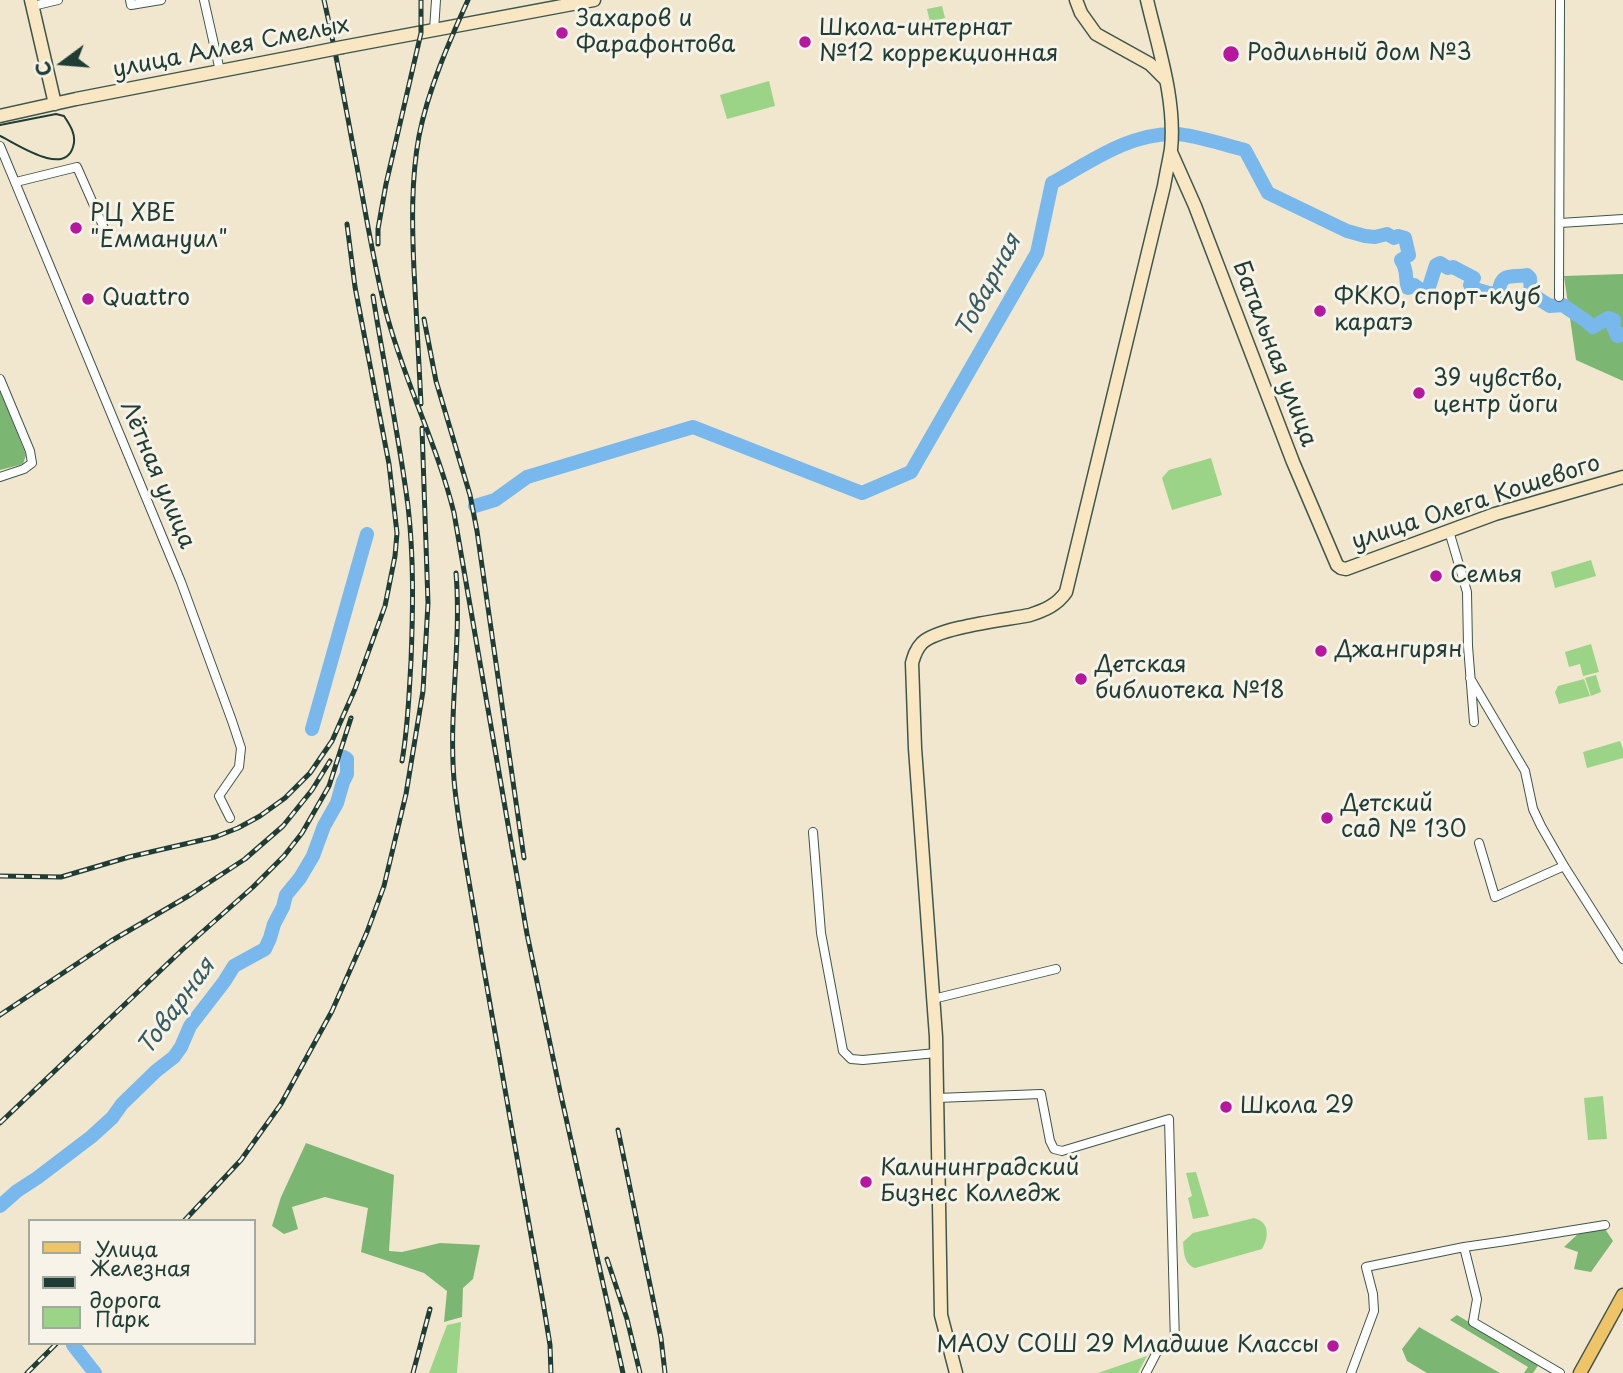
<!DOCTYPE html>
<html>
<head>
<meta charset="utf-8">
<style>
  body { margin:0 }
  #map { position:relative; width:1623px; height:1373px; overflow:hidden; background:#f0e7ce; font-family:"Playpen Sans",sans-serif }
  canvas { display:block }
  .legend { position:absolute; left:28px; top:1219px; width:228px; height:126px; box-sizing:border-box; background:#f7f3e8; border:2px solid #a1aaa0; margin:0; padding:9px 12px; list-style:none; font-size:21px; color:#1f3d34 }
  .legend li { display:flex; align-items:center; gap:14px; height:35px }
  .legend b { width:35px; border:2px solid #a1aaa0 }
  .north { position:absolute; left:28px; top:28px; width:70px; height:70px; -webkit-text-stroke:5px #f7f3e8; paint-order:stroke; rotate:254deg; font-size:19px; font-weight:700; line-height:28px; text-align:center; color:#1f3d34 }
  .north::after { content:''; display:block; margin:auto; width:24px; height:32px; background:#1f3d34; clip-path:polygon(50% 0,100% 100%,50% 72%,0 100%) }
</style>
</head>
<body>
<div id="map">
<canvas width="1623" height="1373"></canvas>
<ul class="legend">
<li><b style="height:9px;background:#efc469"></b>Улица</li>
<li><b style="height:9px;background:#1f3d34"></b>Железная дорога</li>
<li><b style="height:19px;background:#9bd486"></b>Парк</li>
</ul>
<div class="north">С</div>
</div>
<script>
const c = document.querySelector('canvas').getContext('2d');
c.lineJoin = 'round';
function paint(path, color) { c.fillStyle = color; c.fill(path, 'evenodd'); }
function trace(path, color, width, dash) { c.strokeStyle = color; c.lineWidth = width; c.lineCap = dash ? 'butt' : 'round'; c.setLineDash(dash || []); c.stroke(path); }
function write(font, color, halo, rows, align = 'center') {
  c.font = font + ' "Playpen Sans",sans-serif'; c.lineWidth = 6; c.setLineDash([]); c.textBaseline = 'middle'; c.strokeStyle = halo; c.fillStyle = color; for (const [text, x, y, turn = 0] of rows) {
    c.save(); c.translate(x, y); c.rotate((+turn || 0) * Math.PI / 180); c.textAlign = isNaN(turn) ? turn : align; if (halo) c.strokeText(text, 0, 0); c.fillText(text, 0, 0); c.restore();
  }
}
const green = new Path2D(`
  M942,6L945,18L930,22L927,9Z
  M769,81L775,106L727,119L720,95Z
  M1211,458L1222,495L1172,510L1162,478L1169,470Z
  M1591,560L1596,576L1555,588L1551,572Z
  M1591,644L1599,672L1583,676L1580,664L1569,667L1565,652Z
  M1596,675L1601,692L1591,696L1585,678Z
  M1584,679L1590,696L1559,704L1555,692L1558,686Z
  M1620,741L1623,749V758L1587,768L1583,752Z
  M1603,1096L1607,1139L1588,1140L1584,1098Z
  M1196,1172L1209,1216L1193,1219L1188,1198L1192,1196L1186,1173Z
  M1254,1218C1270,1222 1269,1237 1262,1249L1195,1268C1184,1264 1184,1253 1183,1242L1193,1233Z
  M461,1322L457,1373H429L447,1325Z
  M1147,1356L1138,1373H1098Z`);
const forest = new Path2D(`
  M1623,274V381L1576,360L1564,276Z
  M0,390L26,455L23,464L0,470Z
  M306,1143L394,1175L389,1251L402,1252L440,1243L480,1245L473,1279L463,1288L462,1317L444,1322L447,1291L424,1273L361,1252L368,1208L325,1197L292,1207L298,1229L284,1234L272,1226L281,1197Z
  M1605,1229L1613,1241L1591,1272L1574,1269L1578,1252L1564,1247L1580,1232Z
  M1457,1315L1539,1364L1533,1373H1524L1528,1367L1450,1320Z
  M1419,1327L1500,1373H1427L1407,1361L1402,1349Z`);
const river = new Path2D(`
  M475,506L495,500L527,477L693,427L862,493L911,472L1037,253L1052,183C1090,162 1131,132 1176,134C1196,135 1224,145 1245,150L1268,193L1347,231L1365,236L1375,237L1387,234L1394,238L1398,236L1405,238L1409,255L1401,260C1409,272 1404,277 1408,288L1414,285L1424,292L1428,290L1436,265L1440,263L1448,268L1453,267L1474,278L1470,285L1475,289L1492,294L1499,291C1501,271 1514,278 1527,275L1530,278L1531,294L1550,306L1563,305C1573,313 1584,318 1593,327L1608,318L1614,320L1613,326L1617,336L1623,334
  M312,729L367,534
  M0,1206L17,1191L37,1178L91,1137L112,1118L122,1104L156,1071L174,1057L181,1047L190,1026L224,982L234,966L265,949L270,938L274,924L283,907L286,895L300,878L313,856L324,826L337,803L343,782L347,774V759L344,757
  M73,1345L95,1373`);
const minor = new Path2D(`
  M130,0L131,5L161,0
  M204,0L220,71
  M33,6L58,0
  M434,30L436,0
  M0,146L181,582L232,721L241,748L239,767L219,796L230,818
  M16,182L77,167L107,235
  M1560,223L1623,219
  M1559,297L1560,0
  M0,379L30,451L32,463L24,469L0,477
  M1449,531L1467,592L1468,646L1474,722
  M1470,678L1525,771L1533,809L1541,826L1564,866L1623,959
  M813,832L821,933L843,1051L851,1059L863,1060L936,1053
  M1479,843L1495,897L1564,866
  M933,999L1056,969
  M937,1098L1041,1094L1050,1141L1054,1149L1062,1151L1169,1119L1175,1343L1158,1350L1146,1373
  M1464,1247L1477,1299L1473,1322L1560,1373
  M1351,1373L1374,1311L1373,1294L1366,1267L1464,1247L1506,1241L1605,1225`);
const secondary = new Path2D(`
  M31,0L55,104
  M1076,0L1081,13L1096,34L1150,64L1166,80
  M343,47L594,0
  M0,116L76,99L308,54
  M1171,152L1195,206L1293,462L1337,565L1341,568L1346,569L1495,514L1623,477
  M956,1373L941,1315L936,1037L915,748L912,663C914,656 916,649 922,643C939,627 1005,620 1030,615C1045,610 1057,605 1066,592L1164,186C1166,174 1169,161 1171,149C1176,100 1158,47 1147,0`);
const primary = new Path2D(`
  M1580,1373L1623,1295`);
const tram = new Path2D(`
  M0,125L56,114L64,116C70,125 77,135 73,147C64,177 17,144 0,136`);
const rail = new Path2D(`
  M324,0C335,48 344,97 353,146C364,201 372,257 386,312C404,381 437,444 454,513L527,934L560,1091L623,1373
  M378,244V229L386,184L421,33V0
  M373,296C384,366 399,436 408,506C414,558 413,609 411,661C409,694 408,728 402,761
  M424,319L436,381L470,495L477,531L524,858
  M421,404C419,359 416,314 414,270C412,225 411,180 419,136C428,90 449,42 468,0
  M456,573C462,645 447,718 455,790C461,843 472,895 480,947C500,1065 522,1184 543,1302L550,1345L551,1373
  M0,876L61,877L129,857L215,837L238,828L260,816L285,798L310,773L332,741L355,689L385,606L395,556L397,533L389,464L355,287L347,224
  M0,1015L111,941L190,895L245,859L283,826L312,790L330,761
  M0,1123L182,950L253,887L284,856L302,833L329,786L351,718
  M618,1130L661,1338L665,1373
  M184,1221L241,1160L281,1104L332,1011L367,932L384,886L406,794L423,691L428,603L422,428
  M607,1259L627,1319L640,1373
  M27,1373L57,1343
  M413,1373L430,1309`);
const secondaryBridge = new Path2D(`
  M308,54L343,47`);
const markers = [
  [562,33,7,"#b5179e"],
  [805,42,7,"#b5179e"],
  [1231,54,9,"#b5179e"],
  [76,228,7,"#b5179e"],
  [88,299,7,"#b5179e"],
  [1320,311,7,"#b5179e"],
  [1419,393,7,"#b5179e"],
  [1436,576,7,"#b5179e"],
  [1321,651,7,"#b5179e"],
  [1081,679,7,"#b5179e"],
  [1327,818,7,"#b5179e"],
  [1226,1107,7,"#b5179e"],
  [866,1182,7,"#b5179e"],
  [1333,1346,7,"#b5179e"]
];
const poiNames = [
  ["Захаров и",576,20],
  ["Фарафонтова",576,46],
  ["Школа-интернат",819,29],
  ["№12 коррекционная",819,55],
  ["Родильный дом №3",1247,54],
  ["РЦ ХВЕ",90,215],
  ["\"Еммануил\"",90,241],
  ["ФККО, спорт-клуб",1334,298],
  ["каратэ",1334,324],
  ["Quattro",102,299],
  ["39 чувство,",1433,380],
  ["центр йоги",1433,406],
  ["Семья",1450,576],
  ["Джангирян",1335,651],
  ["Детская",1095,666],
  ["библиотека №18",1095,692],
  ["Детский",1341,805],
  ["сад № 130",1341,831],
  ["Школа 29",1240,1107],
  ["Калининградский",880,1169],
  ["Бизнес Колледж",880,1195],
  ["МАОУ СОШ 29 Младшие Классы",1319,1346,"right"]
];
const streetNames = [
  ["улица Аллея Смелых",231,48,-11],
  ["Батальная улица",1274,354,69],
  ["Лётная улица",157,475,67],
  ["улица Олега Кошевого",1476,503,-18]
];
const waterNames = [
  ["Товарная",989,286,-62],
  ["Товарная",177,1007,-54]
];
paint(green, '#9bd486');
paint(forest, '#7cb673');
trace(river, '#79b8ec', 14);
trace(minor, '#3e564b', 10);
trace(secondary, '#3e564b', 15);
trace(primary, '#3e564b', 15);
trace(minor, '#fff', 8);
trace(secondary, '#f9e7c3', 12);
trace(primary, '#efc469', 12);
trace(tram, '#1f3d34', 2);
trace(rail, '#1f3d34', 5);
trace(rail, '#f7f3e8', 2.5, [8]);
trace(secondaryBridge, '#3e564b', 15, []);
trace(secondaryBridge, '#f9e7c3', 12);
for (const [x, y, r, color] of markers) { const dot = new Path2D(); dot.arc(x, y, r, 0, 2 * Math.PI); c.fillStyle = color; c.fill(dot); trace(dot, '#f7f3e8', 2.5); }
write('23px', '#1f3d34', '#f7f3e8', poiNames, 'left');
write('23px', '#1f3d34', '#f7f3e8', streetNames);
write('italic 24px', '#365c62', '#f7f3e8', waterNames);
</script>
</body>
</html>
